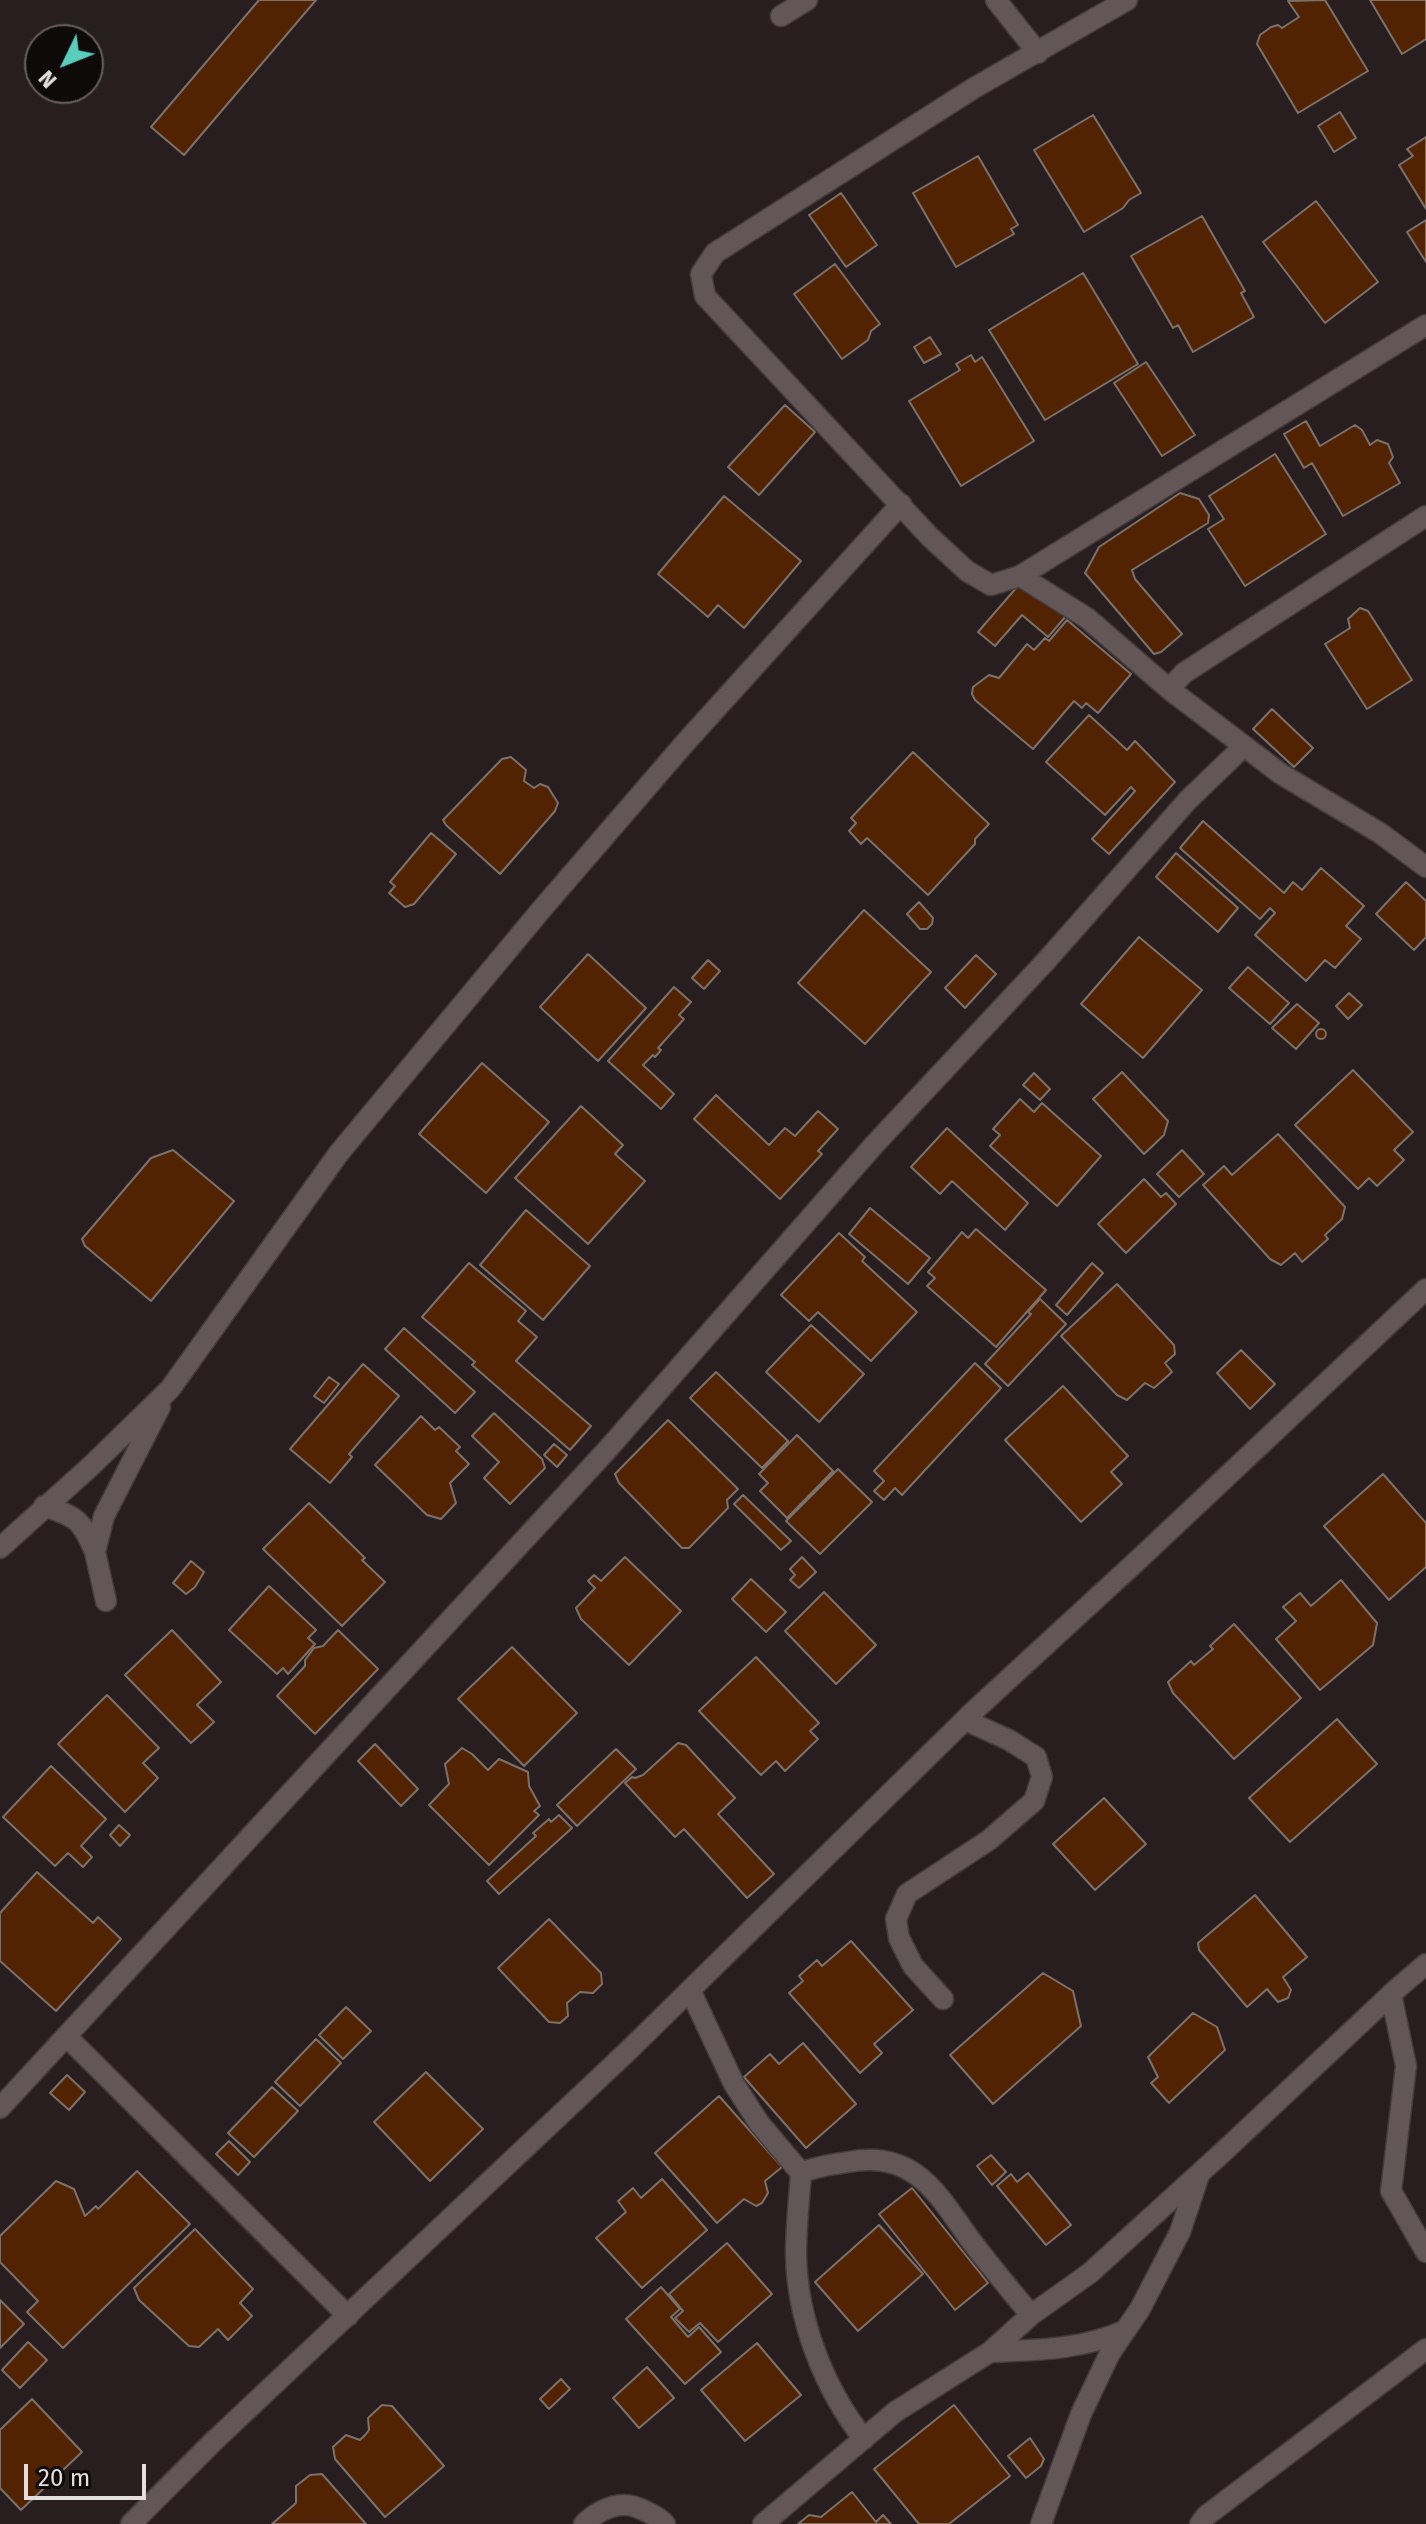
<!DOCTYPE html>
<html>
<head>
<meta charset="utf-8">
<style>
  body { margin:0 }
  #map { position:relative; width:1426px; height:2524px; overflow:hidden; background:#281e1f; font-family:"Fira Sans",sans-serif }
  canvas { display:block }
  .north { position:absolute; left:24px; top:24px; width:80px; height:80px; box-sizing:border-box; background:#0e0a0a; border:2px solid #645f5f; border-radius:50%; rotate:227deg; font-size:22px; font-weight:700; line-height:32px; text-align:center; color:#e5dede }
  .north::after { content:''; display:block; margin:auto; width:28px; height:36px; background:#5acebd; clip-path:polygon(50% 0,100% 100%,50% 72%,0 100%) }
  .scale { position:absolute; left:24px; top:2464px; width:122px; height:36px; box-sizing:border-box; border:4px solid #e5dede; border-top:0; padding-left:10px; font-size:24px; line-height:28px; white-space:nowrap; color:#e5dede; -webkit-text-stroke:6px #0e0a0a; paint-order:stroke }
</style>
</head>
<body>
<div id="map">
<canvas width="1426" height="2524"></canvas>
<div class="north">N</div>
<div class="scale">20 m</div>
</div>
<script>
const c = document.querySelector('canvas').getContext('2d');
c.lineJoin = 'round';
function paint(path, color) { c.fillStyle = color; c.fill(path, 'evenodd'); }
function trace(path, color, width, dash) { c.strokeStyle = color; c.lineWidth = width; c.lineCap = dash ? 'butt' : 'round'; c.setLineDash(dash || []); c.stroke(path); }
const building = new Path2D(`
  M259,0H316L184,155L151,127Z
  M1325,0L1368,71L1298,113L1257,44L1260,35L1271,27L1278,25L1282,28L1299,17L1288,1Z
  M1370,0H1426V39L1402,54Z
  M1340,112L1356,138L1334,152L1318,126Z
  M1093,115L1141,193L1129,200L1123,208L1084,232L1034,150Z
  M1426,137V209L1399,165L1413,156L1407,149Z
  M978,156L1018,225L1011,229L1014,234L956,267L913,193Z
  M841,193L877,245L846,267L809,215Z
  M1316,201L1378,282L1325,323L1263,242Z
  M1202,216L1245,291L1241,293L1254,317L1193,352L1178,325L1173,328L1131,256Z
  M1426,220V262L1407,232Z
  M835,264L880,324L871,331L868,340L842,359L794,294Z
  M1083,273L1138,364L1045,420L989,330Z
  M930,337L941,354L924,363L914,347Z
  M971,355L975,362L982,357L1034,441L961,486L909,401L960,370L956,364Z
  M1146,362L1195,435L1162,456L1114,383Z
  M785,405L815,432L759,495L728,467Z
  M1306,421L1320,446L1355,425L1362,430L1370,445L1377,440L1388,444L1393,457L1389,463L1400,483L1343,516L1312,463L1304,468L1284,434Z
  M1275,454L1326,534L1245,586L1208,529L1224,519L1209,496Z
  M1180,493L1199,499L1209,515L1208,523L1132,570L1135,579L1182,634L1161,652L1154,654L1085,573L1099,547Z
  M724,496L801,561L744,628L718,605L708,617L658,574Z
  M1023,580L1066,616L1048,637L1022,615L995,646L978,632Z
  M1360,608L1368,611L1412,680L1367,709L1325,644L1350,628L1348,619Z
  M1067,620L1131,674L1098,713L1086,703L1082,708L1074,701L1033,749L975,700L972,694L973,687L989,675L999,678L1027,644L1034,650L1045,638L1049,641Z
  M1272,709L1313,748L1294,767L1253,729Z
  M1089,715L1127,750L1135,741L1175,782L1109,854L1092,839L1135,791L1131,787L1105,815L1046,762Z
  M913,752L989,824L975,839V844L928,895L867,838L861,844L849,831L856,823L851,818Z
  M511,757L526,770L524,781L534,788L540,784L548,787L558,803L555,811L500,874L446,825L443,820L502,759Z
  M1203,821L1284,893L1293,882L1302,890L1321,868L1364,906L1346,926L1361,939L1335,968L1325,960L1306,981L1255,935L1275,913L1270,908L1260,919L1180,848Z
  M431,833L456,854L414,904L405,907L389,893L395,886L390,882Z
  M1176,853L1238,908L1218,932L1156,877Z
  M1406,882L1426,901V937L1414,950L1376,914Z
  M919,902L933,918L932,924L927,929H920L907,914Z
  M864,910L931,972L865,1044L798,983Z
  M1139,937L1202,990L1143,1058L1081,1004Z
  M588,954L646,1008L598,1061L540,1007Z
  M976,955L996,974L965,1008L945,988Z
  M708,960L720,971L704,989L692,978Z
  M1248,967L1289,1003L1270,1024L1229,988Z
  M674,987L691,1002L679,1015L684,1019L658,1048L661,1050L655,1057L653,1055L643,1065L674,1094L661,1109L608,1061Z
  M1349,993L1362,1005L1348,1019L1336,1006Z
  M1297,1004L1319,1023L1296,1049L1272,1028Z
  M1316 1034a5 5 0 1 1 10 0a5 5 0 1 1-10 0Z
  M482,1063L549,1122L486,1193L419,1134Z
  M1353,1070L1413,1132L1394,1150L1404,1160L1377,1186L1369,1178L1358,1189L1295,1125Z
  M1122,1072L1168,1121L1164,1135L1144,1154L1093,1099Z
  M1034,1073L1050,1089L1040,1100L1023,1085Z
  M716,1095L769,1145L785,1128L795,1136L818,1111L838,1129L818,1151L822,1154L780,1199L694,1119Z
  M1020,1099L1034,1112L1042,1103L1101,1156L1057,1206L990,1146L1000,1135L993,1129Z
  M581,1106L623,1145L615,1154L645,1181L588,1244L515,1178Z
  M947,1128L1028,1203L1005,1230L952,1181L940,1194L911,1167Z
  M1278,1134L1345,1207L1342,1219L1325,1235L1328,1239L1302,1262L1295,1253L1281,1265L1270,1259L1203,1185L1224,1166L1232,1175Z
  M173,1150L234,1201L151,1301L85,1246L82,1239L151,1158Z
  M1182,1150L1204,1174L1179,1197L1157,1174Z
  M1144,1179L1161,1197L1166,1193L1176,1204L1126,1253L1098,1224Z
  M870,1208L930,1258L908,1284L849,1234Z
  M526,1210L590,1266L543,1320L480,1265Z
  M976,1229L1046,1290L996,1347L927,1286L935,1278L928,1272L962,1232L968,1238Z
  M839,1233L865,1257L862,1261L917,1312L871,1361L818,1312L809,1321L781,1295Z
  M469,1263L526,1311L518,1321L537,1337L516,1361L591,1426L570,1450L472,1365L475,1362L422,1317Z
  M1092,1263L1103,1273L1067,1315L1056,1305Z
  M1117,1284L1174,1345L1175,1354L1165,1363L1172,1372L1154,1388L1145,1383L1127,1400L1117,1395L1061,1336Z
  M1040,1299L1066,1324L1008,1386L985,1364L1031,1314L1028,1312Z
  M811,1325L864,1374L819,1422L766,1372Z
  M404,1328L475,1392L455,1413L385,1349Z
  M1241,1350L1275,1384L1250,1409L1217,1373Z
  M975,1363L1001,1388L902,1495L895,1488L884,1500L874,1491L884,1481L874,1471Z
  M363,1364L399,1396L349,1454L352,1457L330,1483L290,1449Z
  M716,1372L788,1441L762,1468L690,1398Z
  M329,1377L339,1384L324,1403L314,1396Z
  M1063,1386L1128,1456L1111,1472L1122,1484L1081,1522L1005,1440Z
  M494,1413L542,1459L545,1468L510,1504L484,1478L499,1462L472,1436Z
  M421,1416L435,1430L439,1427L460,1447L456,1451L469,1464L450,1483L456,1503L441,1519L427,1515L375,1465Z
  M668,1420L738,1489L727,1500L728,1508L689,1548H682L619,1483L615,1474Z
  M797,1435L833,1471L787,1518L760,1491L768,1483L759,1474Z
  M554,1444L567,1455L557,1467L544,1455Z
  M838,1469L872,1502L820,1554L786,1521Z
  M1383,1474L1426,1523V1567L1389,1600L1324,1526Z
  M743,1495L791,1541L781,1550L734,1504Z
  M309,1503L365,1558L362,1560L385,1582L342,1626L263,1549Z
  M625,1557L681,1611L629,1665L581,1619L576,1608L595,1588L588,1581L594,1575L601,1581Z
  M802,1557L816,1572L799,1588L790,1580L795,1575L790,1569Z
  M191,1561L204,1572L195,1587L186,1594L173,1583Z
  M751,1579L786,1612L766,1632L732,1599Z
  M1341,1580L1377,1623L1373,1645L1320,1690L1276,1639L1296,1621L1283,1607L1300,1593L1311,1606Z
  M269,1586L316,1630L308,1638L315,1644L288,1674L283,1668L277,1674L229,1630Z
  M824,1592L876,1645L836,1684L785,1631Z
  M1234,1624L1301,1698L1234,1759L1173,1693L1168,1682L1191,1661L1194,1665L1213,1649L1210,1646Z
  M172,1630L221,1682L197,1705L214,1722L191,1743L125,1675Z
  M338,1630L378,1669L315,1734L277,1696L305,1666V1660L314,1648L323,1646Z
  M512,1647L577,1713L524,1766L458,1699Z
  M756,1657L819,1723L810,1731L818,1739L785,1771L776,1761L761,1775L699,1711Z
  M107,1695L159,1748L143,1763L158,1778L125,1812L58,1744Z
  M1337,1719L1377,1764L1290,1842L1249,1798Z
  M678,1743L686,1745L735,1798L718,1814L774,1874L747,1898L684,1829L675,1837L625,1783L632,1777L635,1778L643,1775Z
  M375,1744L418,1789L401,1806L358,1761Z
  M462,1748L472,1754L488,1770L499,1759L528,1772L529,1786L540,1806L534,1811L539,1815L489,1865L429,1805L449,1784L445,1764Z
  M616,1749L636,1769L577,1826L557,1805Z
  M51,1766L106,1819L81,1846L92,1857L83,1867L68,1853L55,1866L3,1817Z
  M1104,1798L1146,1844L1095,1890L1053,1844Z
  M559,1815L572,1828L499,1894L487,1881L536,1836L533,1833L549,1819L551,1822Z
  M119,1825L130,1835L120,1846L110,1835Z
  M37,1872L93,1923L98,1917L121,1939L56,2011L0,1961V1913Z
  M1255,1895L1307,1957L1283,1977L1291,1990L1288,1998L1278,2002L1267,1989L1247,2007L1199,1950L1198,1943Z
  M549,1919L601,1973L602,1984L593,1993L580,1992L567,2003L568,2016L560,2023L549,2022L498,1968Z
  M851,1941L913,2010L874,2044L882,2053L860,2073L789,1993L803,1981L799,1976L817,1960L822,1966Z
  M1043,1973L1073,1991L1081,2026L993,2104L950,2055Z
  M346,2007L371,2031L343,2059L319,2035Z
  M1193,2013L1217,2027L1225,2050L1169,2103L1151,2083L1158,2077L1148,2057Z
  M316,2039L341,2063L300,2106L275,2082Z
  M803,2043L856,2104L806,2148L744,2077L770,2054L779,2064Z
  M426,2072L483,2129L430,2181L374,2122Z
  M67,2075L85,2092L69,2110L50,2093Z
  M272,2087L298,2111L254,2157L228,2133Z
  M719,2096L782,2167L765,2181L768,2193L762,2203L756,2206L744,2199L717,2223L655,2153Z
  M229,2141L250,2162L238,2175L216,2154Z
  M991,2155L1006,2172L992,2185L977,2166Z
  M137,2171L190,2224L63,2348L27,2312L38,2301L0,2262V2236L56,2181L74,2189L85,2216L96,2206L98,2209Z
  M1028,2173L1071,2225L1046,2245L997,2186L1011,2174L1017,2182Z
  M662,2179L707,2230L642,2288L596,2238L626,2212L618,2201L633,2188L641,2198Z
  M912,2188L988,2283L955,2310L879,2214Z
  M879,2225L923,2274L858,2331L815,2282Z
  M195,2229L253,2289L240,2303L252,2316L228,2340L218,2329L199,2347L189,2346L139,2300L134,2288Z
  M727,2243L772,2294L718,2342L700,2323L689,2332L675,2318L683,2311L669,2294Z
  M661,2287L680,2309L671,2317L688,2337L699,2327L721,2352L685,2384L626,2319Z
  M0,2300L24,2324L0,2348Z
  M28,2342L47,2360L20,2388L2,2370Z
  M757,2343L801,2395L745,2441L701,2390Z
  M647,2367L674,2398L639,2428L613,2398Z
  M561,2379L570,2389L549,2409L540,2399Z
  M32,2399L82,2452L21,2510L0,2488V2430Z
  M382,2405L392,2406L444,2466L385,2517L335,2459L333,2447L346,2435L360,2440L366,2434L369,2430L368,2418Z
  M954,2405L1010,2476L949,2524H919L874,2469Z
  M1030,2438L1044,2459L1041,2466L1026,2478L1008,2456Z
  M322,2474L366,2524H272L296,2503V2486L310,2475Z
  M852,2492L876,2522L883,2515L891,2524H798L809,2515L821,2517Z`);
const minor = new Path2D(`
  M996,0L1038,53
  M1127,0L974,88L715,253L701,274L705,296L930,537L967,571L991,585L1020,576L1426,325
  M781,16L807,0
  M1020,576L1087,618L1169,689L1281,774L1380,833L1426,867
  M1169,689L1184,673L1426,516
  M44,1506C77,1517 81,1519 95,1552
  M0,1548L92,1465L170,1389L339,1153L541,910L685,743L901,504
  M106,1601L95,1552L104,1516L160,1407
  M690,1990L734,2084L759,2123L801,2173C799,2200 796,2228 796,2254C797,2319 824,2389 864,2439
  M1391,1994L1406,2066L1391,2191L1426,2252
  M943,1999L913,1966L899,1938L896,1919L907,1894L989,1840L1034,1801L1042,1777L1036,1757L1009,1740L965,1720
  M66,2036L348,2316
  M0,2108L607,1450L874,1145L1046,961L1188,800L1243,747
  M801,2173C817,2166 831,2165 848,2162C915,2149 938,2195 972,2242C991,2267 1011,2291 1031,2315
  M990,2352C1037,2350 1082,2350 1126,2330
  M131,2524L215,2440L629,2050L976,1709L1138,1560L1426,1289
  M584,2524C593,2515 610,2504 625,2505C636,2505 658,2516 665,2524
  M763,2524L895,2412L990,2352L1031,2315L1090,2273L1223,2152L1399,1987L1426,1964
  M1041,2524L1081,2414L1110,2353L1140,2309L1180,2232L1198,2178
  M1200,2524L1206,2516L1426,2349`);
paint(building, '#522302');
trace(building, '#7b716b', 2);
trace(minor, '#443b3c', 23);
trace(minor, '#625656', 20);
</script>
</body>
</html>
